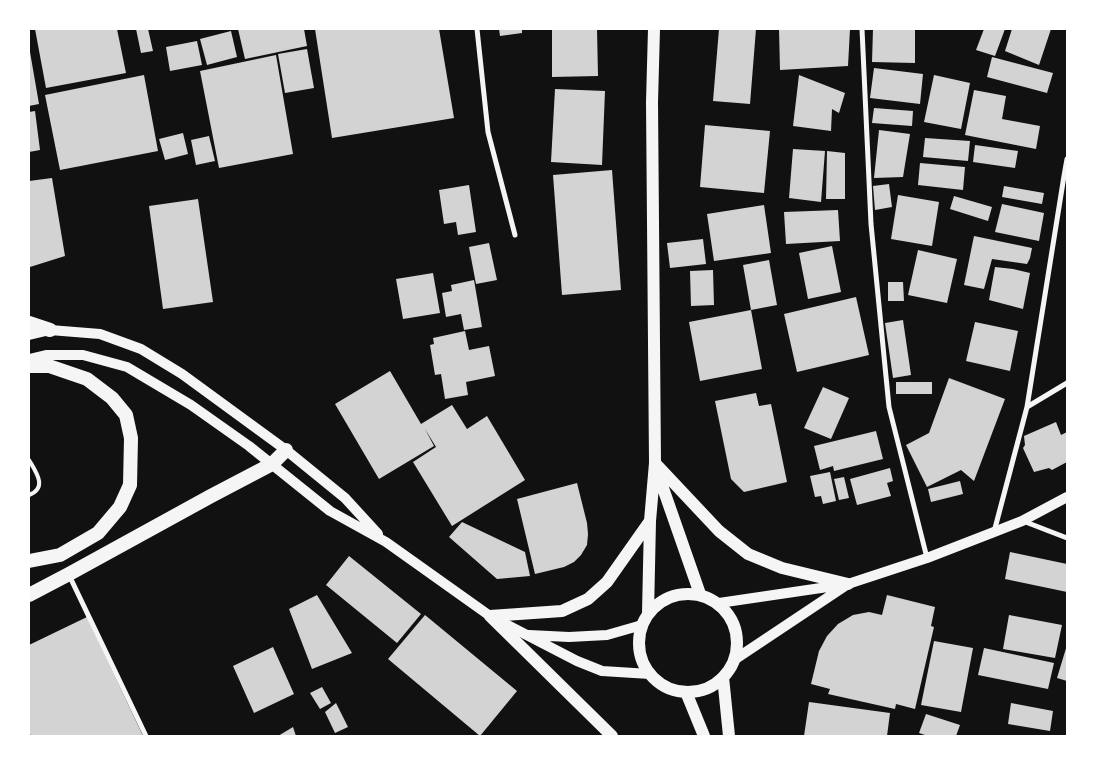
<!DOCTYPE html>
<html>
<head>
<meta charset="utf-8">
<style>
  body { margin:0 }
  #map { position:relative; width:1096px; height:765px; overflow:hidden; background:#111; font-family:"Open Sans",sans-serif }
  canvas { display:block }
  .frame { position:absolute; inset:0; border:30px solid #fff; pointer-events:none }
</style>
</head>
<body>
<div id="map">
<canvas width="1096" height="765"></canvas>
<div class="frame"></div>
</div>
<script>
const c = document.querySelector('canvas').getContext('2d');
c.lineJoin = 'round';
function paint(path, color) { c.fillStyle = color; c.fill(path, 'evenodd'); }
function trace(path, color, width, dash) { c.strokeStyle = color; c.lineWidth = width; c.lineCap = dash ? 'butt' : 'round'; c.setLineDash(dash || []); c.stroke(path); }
const building = new Path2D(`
  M35,29H117L126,73L46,88Z
  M136,29H148L153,51L141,53Z
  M238,29H304L307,46L245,59Z
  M315,29H439L454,118L332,138Z
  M499,29H522V33L500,36Z
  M552,29H597L598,76L552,77Z
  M719,29H756L750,104L713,101Z
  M779,29H850L848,66L780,70Z
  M873,29H915V63L872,62Z
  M984,29H1005L995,56L976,50Z
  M1012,29H1051L1039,65L1005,51Z
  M231,31L237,57L207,65L200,39Z
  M197,41L202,65L170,71L166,47Z
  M307,49L314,88L285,93L278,54Z
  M29,52H30L39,104L29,106Z
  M276,55L293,154L219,168L200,71Z
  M992,57L1053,73L1047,93L987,77Z
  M874,68L923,74L920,104L870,98Z
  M144,75L158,151L60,170L45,95Z
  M799,75L845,93L839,113L832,109L831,131L793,126Z
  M934,75L970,83L961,129L924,122Z
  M555,89L605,91L602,165L551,162Z
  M974,90L1006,96L1002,119L1040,126L1036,149L965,135Z
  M874,108L913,111L912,126L872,123Z
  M35,111L40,150L29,152V112Z
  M705,125L770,131L764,193L700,187Z
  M879,130L910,134L903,177L874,178Z
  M183,133L188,154L165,160L159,139Z
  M209,136L215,161L196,165L191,140Z
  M925,138L970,141L968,161L923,157Z
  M975,145L1018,151L1015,168L973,162Z
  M793,149L825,151L821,202L789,198Z
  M827,151L845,153V199H826Z
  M920,163L965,167L963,190L918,185Z
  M612,170L621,290L562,295L553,175Z
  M52,178L65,256L30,267L29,260V181Z
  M889,184L892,207L875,210L873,186Z
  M469,185L476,232L458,235L456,222L444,224L439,190Z
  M1004,186L1044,193L1042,204L1002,197Z
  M898,195L939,202L932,246L891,239Z
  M954,196L992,207L988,221L950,209Z
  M198,199L213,302L163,309L149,206Z
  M1002,204L1044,213L1039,241L995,232Z
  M764,205L771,253L714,261L707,214Z
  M838,210L840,241L786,244L784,212Z
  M974,236L1032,248L1030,258L1027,264L992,259L984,289L964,285Z
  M703,239L706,264L670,268L667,243Z
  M489,243L497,280L476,284L469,247Z
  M832,246L841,292L808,299L799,253Z
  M918,250L957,259L947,303L908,295Z
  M769,260L777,305L751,310L743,265Z
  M995,267L1013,269L1030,273L1023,309L989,300Z
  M713,270L714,305L691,306L690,271Z
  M433,273L440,313L403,319L396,279Z
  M474,280L482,327L464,330L461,314L446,317L442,293L452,291L451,285Z
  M888,282H903L904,301H888Z
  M856,297L869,355L797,372L784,314Z
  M751,310L762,369L700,381L689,322Z
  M903,320L911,375L893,378L885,323Z
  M975,322L1018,331L1010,371L966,361Z
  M465,331L469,350L489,346L495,376L466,382L468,395L445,399L441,374L435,375L430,345L434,344L433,338Z
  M390,371L421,424L452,405L467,429L487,416L525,480L452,526L413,462L436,447L425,429L434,446L379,479L335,404Z
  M949,378L1005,399L974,481L961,470L927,487L906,445L929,433Z
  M896,382H932V394H896Z
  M823,387L849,398L831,439L804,428Z
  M756,393L759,406L771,404L787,482L744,492L731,479L715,401Z
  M1056,422L1061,435L1067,432V462L1052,470L1049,468L1034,472L1023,448L1025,445L1024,436Z
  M876,431L883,459L834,471L833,466L820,470L814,446Z
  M890,468L893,481L887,483L891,496L857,505L850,479Z
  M830,472L836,501L823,504L821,496L815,497L810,476Z
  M844,477L849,498L839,500L834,479Z
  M960,481L963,494L931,502L928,489Z
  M577,483L587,523L588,534L587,545L581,555L574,562L564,567L535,574L517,499Z
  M462,522L525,552L530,576L497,579L449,537Z
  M1010,552L1067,564V592L1005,579Z
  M349,556L421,614L397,643L326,585Z
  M317,595L352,653L312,669L289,609Z
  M887,595L935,607L931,626L934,627L915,709L896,704L895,709L828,694L830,689L811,684L819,651L827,636L838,624L853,615L869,612L882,615Z
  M425,615L517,691L480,736L388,659Z
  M1009,615L1062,625L1055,658L1003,649Z
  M87,617L143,736H31L29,732V645Z
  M934,641L973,648L961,712L921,705Z
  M1067,645V681L1057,678Z
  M273,647L294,694L254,713L233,666Z
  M984,648L1054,663L1048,689L978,675Z
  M322,687L331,703L320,709L310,693Z
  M809,702L890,713L887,736H804Z
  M336,703L348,727L335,733L325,712Z
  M1011,703L1053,711L1050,731L1008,724Z
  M926,714L960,725L956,736H928L919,733Z
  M293,727L296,736H278Z`);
const service = new Path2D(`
  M29,460C36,472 48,488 29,495`);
const minor = new Path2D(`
  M477,29L488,132L515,235
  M862,29L871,224L889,407L927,558
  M1027,407L1067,383
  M1023,521L1067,538
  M994,532L1027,407L1064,176L1067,159
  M69,575L146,736`);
const secondary = new Path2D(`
  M29,335L50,330L100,334L141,349L182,374L286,450L345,498L378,534
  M29,359L46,355H83L127,367L191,405L249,446L330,511L386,542L490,616L577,661L602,671L650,674
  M719,603L848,584L927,558L994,532L1022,521L1067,497
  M529,635L569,637L607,635L642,625
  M734,660L845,586`);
const primary = new Path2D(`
  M655,463L719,531L748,554L782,568L848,584
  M656,468L700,594
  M639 643a49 49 0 1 1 98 0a49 49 0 1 1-98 0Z
  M648,613L650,521L655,463L652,102L654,29
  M490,616L562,611L588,599L607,582L650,521
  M490,616L612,736
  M723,677L729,736
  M686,692L704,736`);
const trunk = new Path2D(`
  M29,323L50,330
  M29,366H49L87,379L112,398L126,415L131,438L130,485L120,507L98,533L60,555L29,561
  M29,595L69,574L211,496L272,464L286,450`);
paint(building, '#d3d3d3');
trace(service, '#f5f5f5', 4);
trace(minor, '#f5f5f5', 5);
trace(secondary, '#f5f5f5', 10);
trace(primary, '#f5f5f5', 12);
trace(trunk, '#f5f5f5', 14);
</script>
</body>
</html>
